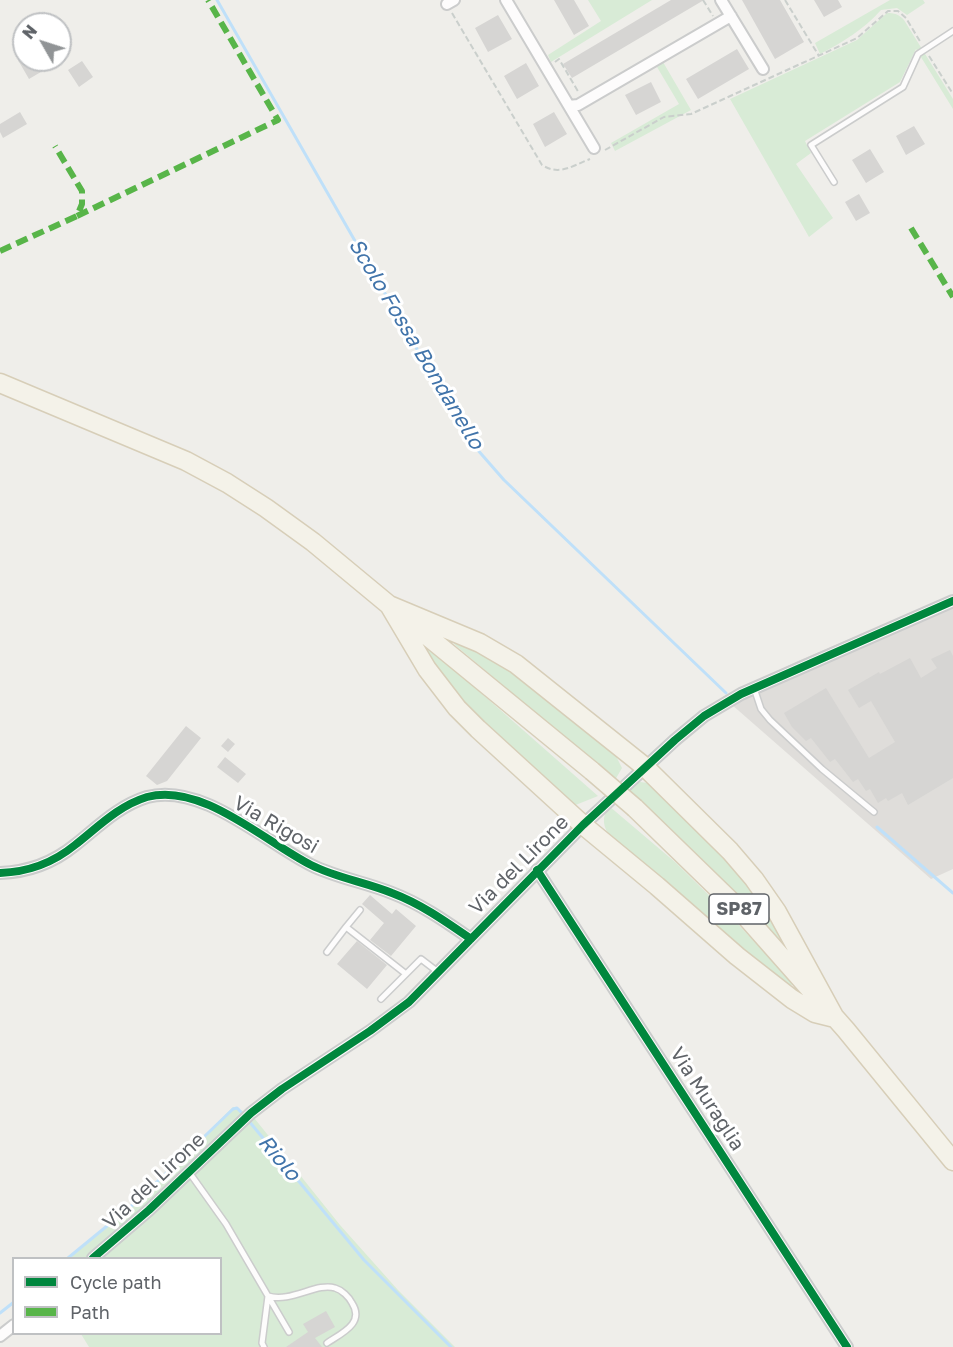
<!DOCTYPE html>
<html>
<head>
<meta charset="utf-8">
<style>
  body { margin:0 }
  #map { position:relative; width:953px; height:1347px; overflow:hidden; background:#efeeea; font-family:"Golos Text",sans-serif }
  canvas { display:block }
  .legend { position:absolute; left:12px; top:1257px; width:210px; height:78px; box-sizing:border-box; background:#fff; border:2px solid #bfc1c3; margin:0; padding:8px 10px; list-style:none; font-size:18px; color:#5f6368 }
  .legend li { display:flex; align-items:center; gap:12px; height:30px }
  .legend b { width:30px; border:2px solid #bfc1c3 }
  .north { position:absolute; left:12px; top:12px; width:60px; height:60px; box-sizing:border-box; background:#fff; border:2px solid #bfc1c3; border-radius:50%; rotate:309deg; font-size:16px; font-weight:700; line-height:24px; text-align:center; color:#5f6368 }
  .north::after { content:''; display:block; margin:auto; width:21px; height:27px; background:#919496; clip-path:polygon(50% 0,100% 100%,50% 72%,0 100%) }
</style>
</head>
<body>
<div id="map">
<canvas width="953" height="1347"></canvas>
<ul class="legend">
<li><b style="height:8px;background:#00873e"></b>Cycle path</li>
<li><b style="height:8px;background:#58b549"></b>Path</li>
</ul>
<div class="north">N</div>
</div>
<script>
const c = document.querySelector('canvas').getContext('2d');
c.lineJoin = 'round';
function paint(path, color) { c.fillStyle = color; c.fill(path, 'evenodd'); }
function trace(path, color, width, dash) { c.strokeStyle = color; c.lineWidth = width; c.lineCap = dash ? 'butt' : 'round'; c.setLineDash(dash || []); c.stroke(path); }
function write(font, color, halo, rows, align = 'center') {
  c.font = font + ' "Golos Text",sans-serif'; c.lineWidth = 6; c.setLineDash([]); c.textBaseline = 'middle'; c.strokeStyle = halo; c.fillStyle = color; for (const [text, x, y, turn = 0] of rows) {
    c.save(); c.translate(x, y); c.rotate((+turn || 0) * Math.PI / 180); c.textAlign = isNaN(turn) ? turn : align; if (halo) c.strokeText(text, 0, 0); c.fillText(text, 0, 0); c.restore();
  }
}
const industrial = new Path2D(`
  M953,595V869L931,879L723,697L798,661Z`);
const green = new Path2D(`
  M588,0H652L551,62L548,55L601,21Z
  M890,0H923L925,3L907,15L897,8L881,10C863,30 843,42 820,54L815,43Z
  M887,13C894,13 899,14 904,20L953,99V109L916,49L900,82L805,141L811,153L796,164L833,218L809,237L730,99L857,40Z
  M663,62L691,110L615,151L611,143L679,104L657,67Z
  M414,634L598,796L573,806L457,700Z
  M455,641L506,663L615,754L622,768L615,780L454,644Z
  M640,782L648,783L656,788L757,889L795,958L720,877L627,790Z
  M609,806L675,862L734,920L793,983L789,988L611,838C603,827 601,818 609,806Z
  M233,1107L251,1114L340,1225L398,1290L455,1347H89L81,1334H220V1258H66L131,1208Z`);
const stream = new Path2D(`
  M217,0L469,440L504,480L726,693
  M877,827L953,893
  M248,1120L364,1260L451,1347
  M68,1258L135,1203L233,1109L237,1108L244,1115
  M0,1313L14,1302`);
const building = new Path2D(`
  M554,0H574L589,26L574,35Z
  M671,0H704L572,78L563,64Z
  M742,0H780L804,42L775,59Z
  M814,0H838L842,7L824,17Z
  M498,15L512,39L488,52L475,28Z
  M737,49L749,69L698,99L686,79Z
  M18,60H48L51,66L29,79Z
  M82,61L93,77L79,87L68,70Z
  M526,63L539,86L517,99L504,76Z
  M651,82L661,102L636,115L625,95Z
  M20,112L27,124L3,138L0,132V124Z
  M554,112L567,134L545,147L533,124Z
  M914,126L925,144L906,155L896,136Z
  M870,149L884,172L866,183L852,160Z
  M859,194L870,213L856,221L845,202Z
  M950,650L953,656V778L908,805L902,793L888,801L886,798L878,803L870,789L866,791L858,779L853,782L835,759L830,762L811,738L806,741L792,727L784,713L826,688L869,758L895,742L871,701L859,708L848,690L879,672L880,674L910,658L921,678L937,668L931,659Z
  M186,726L201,738L167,781L157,785L146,776Z
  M228,738L235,744L228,752L221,746Z
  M225,757L246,774L238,783L217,767Z
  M370,895L392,914L396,909L416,926L391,956L370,940L384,923L362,904Z
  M357,941L387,965L367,989L337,964Z
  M326,1311L335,1327L315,1338L322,1347H286L308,1332L303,1324Z`);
const path = new Path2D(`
  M703,0L713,16
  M785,0L819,56
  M452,13L542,165C559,176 572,166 590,159
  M929,56L953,94
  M555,62L559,59L579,93
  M605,150L664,117L691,114L857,38L888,11H898L906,18L921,43`);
const service = new Path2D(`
  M834,182L811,145L903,87L918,54L953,31
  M754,688L761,709L770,720L822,769L874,812
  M346,927L360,910
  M327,952L346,927L406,974
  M381,999L421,959L438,972
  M189,1172L226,1224L289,1332
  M264,1347L262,1343L268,1296C291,1303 317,1282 335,1288C342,1290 349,1297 352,1303C365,1323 342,1333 327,1343`);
const minor = new Path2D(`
  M506,0L569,106L578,105L731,16
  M721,0L763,69
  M447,4L454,0
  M569,106L594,148
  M537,870L847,1347
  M0,873C28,872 53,863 75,845C98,827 118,806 147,797C202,782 265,842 311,865C337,878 365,882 392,893C421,904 445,921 471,939
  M93,1258L149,1210L251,1113L282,1089L370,1031L409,1002L583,825L675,740L704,716L741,694L953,601
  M0,1336L14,1325`);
const primary = new Path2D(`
  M0,383L186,461L227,483L266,508L313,542L389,605L480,643L516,664L645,767L730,851L754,879L777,912L835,1018
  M389,605L427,669L457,708L478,729L583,825L657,886L737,956L792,999L815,1013L835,1018
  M404,617L592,771
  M635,808L740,910L846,1030L953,1161`);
const primaryBridge = new Path2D(`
  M592,771L635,808`);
const quiet = new Path2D(`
  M77,216L278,120L208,0
  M911,228L953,297
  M0,251L77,216L82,204V191L55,146`);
const cycleway = new Path2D(`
  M537,870L847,1347
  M0,873C28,872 53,863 75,845C98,827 118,806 147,797C202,782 265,842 311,865C337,878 365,882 392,893C421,904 445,921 471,939
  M93,1258L149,1210L251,1113L282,1089L370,1031L409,1002L583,825L675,740L704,716L741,694L953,601`);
const shields = [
  [739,909,60]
];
const shieldNames = [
  ["SP87",739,909]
];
const streetNames = [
  ["Via Rigosi",276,825,30],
  ["Via del Lirone",519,865,-45],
  ["Via Muraglia",707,1099,57],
  ["Via del Lirone",154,1181,-43]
];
const waterNames = [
  ["Scolo Fossa Bondanello",416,344,59],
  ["Riolo",279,1158,50]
];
paint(industrial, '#dfddda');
paint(green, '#d8ebd6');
trace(stream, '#bfe0f9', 3);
paint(building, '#d6d5d3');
trace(service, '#cbcccc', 8);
trace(minor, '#cbcccc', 14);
trace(primary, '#d7ceb8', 21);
trace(path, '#cacfcc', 2, [6, 3]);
trace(service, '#fdfcfc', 5);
trace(minor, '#fdfcfc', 10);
trace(primary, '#f4f2e9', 18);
trace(primaryBridge, '#d7ceb8', 21, []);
trace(primaryBridge, '#f4f2e9', 18);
trace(quiet, '#58b549', 6, [12, 6]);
trace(cycleway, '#00873e', 8);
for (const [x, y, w] of shields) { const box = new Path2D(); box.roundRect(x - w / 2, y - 15, w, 30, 4.5); c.fillStyle = '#fff'; c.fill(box); trace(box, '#5f6368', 1.5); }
write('bold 18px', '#5f6368', null, shieldNames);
write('20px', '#5f6368', '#fff', streetNames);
write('italic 21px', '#4174aa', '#fff', waterNames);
</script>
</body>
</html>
